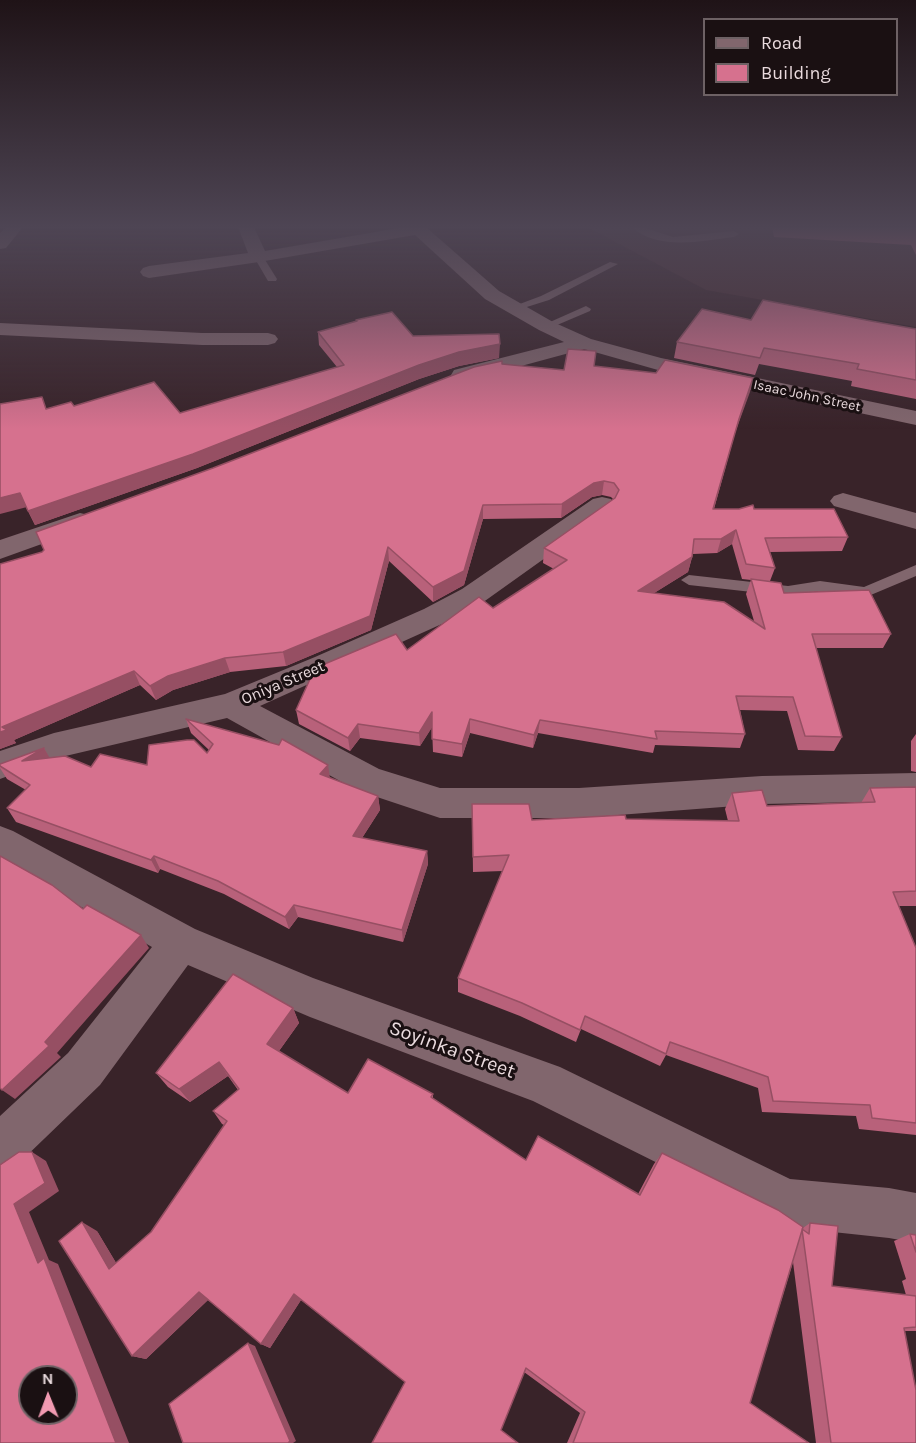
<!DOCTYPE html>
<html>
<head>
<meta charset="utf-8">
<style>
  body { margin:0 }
  #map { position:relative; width:916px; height:1443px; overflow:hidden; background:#392329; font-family:Karla,sans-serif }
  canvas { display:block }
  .legend { position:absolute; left:703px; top:18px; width:195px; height:78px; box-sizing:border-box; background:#1a1012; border:2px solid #6d6164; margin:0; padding:8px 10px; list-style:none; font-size:18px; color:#eadbde }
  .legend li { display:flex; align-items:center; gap:12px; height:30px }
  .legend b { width:30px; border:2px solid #6d6164 }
  .north { position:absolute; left:18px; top:1365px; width:60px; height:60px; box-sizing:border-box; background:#1a1012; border:2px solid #6d6164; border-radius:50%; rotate:359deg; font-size:16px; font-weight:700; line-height:24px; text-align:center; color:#eadbde }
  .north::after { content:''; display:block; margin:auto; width:21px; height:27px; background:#f19ab1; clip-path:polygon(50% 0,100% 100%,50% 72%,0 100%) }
</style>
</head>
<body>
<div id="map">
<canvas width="916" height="1443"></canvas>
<ul class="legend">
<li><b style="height:8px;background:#81666d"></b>Road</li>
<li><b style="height:16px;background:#d6718e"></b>Building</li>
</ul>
<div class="north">N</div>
</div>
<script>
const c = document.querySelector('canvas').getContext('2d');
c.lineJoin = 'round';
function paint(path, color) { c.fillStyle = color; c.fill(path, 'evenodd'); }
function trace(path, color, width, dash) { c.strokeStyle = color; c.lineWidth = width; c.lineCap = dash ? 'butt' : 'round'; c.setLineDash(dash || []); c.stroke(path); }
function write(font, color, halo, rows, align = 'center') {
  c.font = font + ' Karla,sans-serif'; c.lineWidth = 6; c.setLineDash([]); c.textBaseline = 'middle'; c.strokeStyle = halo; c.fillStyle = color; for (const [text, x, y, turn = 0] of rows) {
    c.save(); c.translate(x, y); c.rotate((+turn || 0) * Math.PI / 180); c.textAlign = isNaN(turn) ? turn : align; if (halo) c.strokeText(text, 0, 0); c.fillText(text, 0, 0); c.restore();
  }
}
const built = new Path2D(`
  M587,227H916V327L706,290Z`);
const lane = new Path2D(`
  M631,227H642L673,237L734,231L739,234L734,237C700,241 660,251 631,227Z
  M256,255H262L277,279L276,281H268L254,257Z
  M610,262L618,264L549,300L514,311L509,308L541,296Z
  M586,306L591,309L590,311L550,328L546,329L541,326Z
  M916,565V576L866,597L820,591L788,596L689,585L681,580L689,575L788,586L820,581L864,587Z`);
const street = new Path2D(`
  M6,227H23L6,248L0,249V233Z
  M238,227H254L265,251L404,227H426L499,291L553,322L591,339L661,358L916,411V425L658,370L584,349L462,382L454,380L451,375L454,370L564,342L539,330L485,299L415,235L259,262L149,278L143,276L140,272L143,268L149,266L248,253Z
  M0,323L202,333H268L275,335L278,339L275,343L268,345H202L0,335Z
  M843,493L916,513V529L834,506L830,501L834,496Z
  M602,497L611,499L615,505L611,511L482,603L444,623L260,706L379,769L440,788H579L762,776L916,773V801L762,804L579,818H440L356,790L227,718L57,758L0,779V751L54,733L225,694L315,657L424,609L462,589L593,499Z
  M80,513L89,515L93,521L89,527L0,559V540Z
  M0,826L13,831L195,929L313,978L560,1067L790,1179L889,1188L916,1193V1243L889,1238L786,1227L533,1101L310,1017L188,965L100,1085L17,1165L0,1171V1116L68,1053L152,947L0,861Z`);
const wall = new Path2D(`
  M772,227H916V255L911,245L774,237Z
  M356,320L413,336L499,358L459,366L419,379L197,468L35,525L26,507L47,409L74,406L180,413L337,367L319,345L318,332L356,321Z
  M751,320L871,321L916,329V399L851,386L852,381L759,364L755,375L674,358L677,342Z
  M502,364L564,370L594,366L656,373L753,378L735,433L714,509H754L848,537L842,551L770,552L775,568L770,581L784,593L891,634L883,648H816L842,737L834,751L798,750L787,711L740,710L745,734L740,748L655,745L653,753L538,733L533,748L470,733L462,757L433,752L432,727L420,746L360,738L350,751L299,724L296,710L407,650L493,608L554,569L543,563L544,548L613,499L611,497L602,495L592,497L561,518L483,519L464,585L433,602L389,561L371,630L286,666L230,672L173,690L156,700L140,685L14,740L16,743L0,749L42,552ZM732,544L742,579L751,580L746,594L754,621L654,593L688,572L693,554L717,553Z
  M186,719L330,778L378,796L380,810L362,838L427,851L428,864L403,942L298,917L289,929L224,894L160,869L158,873L16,822L7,808L26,790L7,779L0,768V764L44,748L49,758L91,767L147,765L207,753L209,750L191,733Z
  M916,734V772L911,771V741Z
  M916,787V906H899L916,948V1135L859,1129L856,1116L762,1112L758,1088L666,1055L660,1066L581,1029L576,1042L520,1016L458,992V978L503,871L473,872L472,804L532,820L626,819L728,821L725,809L732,793L767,806L861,803L870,788Z
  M293,1008L299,1023L279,1051L348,1093L433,1094V1099L526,1160L638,1194L654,1164L662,1153L803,1228L810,1223L832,1286L906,1295L902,1281L906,1279L894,1241L910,1234L916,1235V1331H904L916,1443H816L793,1262L750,1403L809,1443H567L580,1413L524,1372L405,1382L301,1300L270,1348L261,1344L208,1300L146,1359L132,1356L97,1231L116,1263L151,1232L224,1125L222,1124L213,1111L238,1090L228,1076L190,1102L168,1087L156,1073Z`);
const shadedWall = new Path2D(`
  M500,344L499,358L459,366L419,379L197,468L35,525L28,511L419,365L459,352Z
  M753,378L750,392L735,433L739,419Z
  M604,481L602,495L592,497L561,518L562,504L594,483Z
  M20,493L27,507L0,514V498Z
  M483,505V519L464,585L433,602V587Z
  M736,530L732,544L717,553L721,539Z
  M388,547L389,561L371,630L286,666L283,652Z
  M692,557L688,572L635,605L638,591Z
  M225,658L230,672L173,690L156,700L150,686L168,676Z
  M134,671L140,685L14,740L16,743L0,749V732L2,727Z
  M432,712L433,726L420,746L419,733Z
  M470,719V733L462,757V744Z
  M540,720L538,733L533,748L534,735Z
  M358,724L360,738L350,751L348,738Z
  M44,748L52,762L22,761Z
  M328,765L330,778L320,774Z
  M378,796L380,810L355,849L353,836Z
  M427,851L428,864L403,942L402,930Z
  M154,856L160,869L158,873L151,860Z
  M294,905L298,917L289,929L285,917Z
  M141,935L149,948L57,1053L61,1057L15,1099L2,1090L45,1042Z
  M293,1008L299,1023L274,1058L267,1044Z
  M219,1062L228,1076L190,1102L179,1089Z
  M32,1152L46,1161L59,1191L29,1212L49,1260L58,1264L129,1443H116L38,1263L14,1204Z
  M82,1222L97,1231L124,1276L109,1269Z
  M199,1292L210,1298L146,1359L132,1356Z
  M294,1294L301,1300L270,1348L261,1344Z
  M248,1343L255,1346L296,1441L293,1443H288Z`);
const building = new Path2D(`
  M865,227H916V229Z
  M763,300L871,321L916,329V380L857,369L859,364L764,348L760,358L677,342L702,309L751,320Z
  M392,312L413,336L499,334L500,344L459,352L419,365L193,454L28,511L20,493L0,498V404L42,397L46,409L71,402L74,406L154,382L180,413L344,365L318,332L357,321L356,320Z
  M568,349L596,351L594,366L656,373L665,360L753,378L739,419L713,509H739L753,505L754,509H834L848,537L765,538L775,568L746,564L736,530L721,539H694L692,557L638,591L724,602L765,629L751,579L781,583L784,593L869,590L891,634H812L842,737L805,736L793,697L736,696L745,734L655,731L657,739L540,720L534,735L470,719L462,744L432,739V712L419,733L358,724L348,738L296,710L315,668L396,634L407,650L479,597L493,608L567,560L544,548L615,498L619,490L614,483L604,481L594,483L562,504L483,505L464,571L433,587L388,547L370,616L283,652L225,658L168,676L150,686L134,671L2,727L7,730L0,732V564L42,552L44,550L36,532L213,468L474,367L502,361V364L564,370Z
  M186,719L279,745L282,739L328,765L320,774L378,796L353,836L427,851L402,930L294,905L285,917L218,881L154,856L151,860L7,808L30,785L0,766V764L44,748L22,761L65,756L91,767L100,754L147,765L149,745L187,740H194L207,753L213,744Z
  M916,787V891L893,892L916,948V1123L872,1118L870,1105L773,1101L768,1077L670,1042L666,1054L585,1016L580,1030L522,1003L458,978L509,855L473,857L472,804H529L532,820L625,815L626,819L739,821L732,793L762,790L767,806L875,802L870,788Z
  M0,856L52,885L83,909L87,905L141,935L45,1042L49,1046L2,1090L0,1088Z
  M233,974L293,1008L267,1044L348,1093L368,1059L433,1094L431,1097L526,1160L538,1136L640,1195L662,1153L778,1210L803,1227L750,1403L809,1443H573L585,1412L526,1368L501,1430L518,1443H372L405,1382L294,1294L261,1344L199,1292L132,1356L59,1241L82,1222L109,1269L151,1232L227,1121L213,1111L239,1089L219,1062L179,1089L156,1073Z
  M19,1152H32L45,1183L14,1204L38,1263L44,1258L116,1443H0V1165ZM30,1377H66V1413H30Z
  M810,1223L838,1226L832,1286L916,1296V1327L904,1328L916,1390V1443H831L802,1229L809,1234Z
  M910,1234L916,1235V1252Z
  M248,1343L290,1441L288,1443H183L169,1404Z`);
const farStreetnames = [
  ["Isaac John Street",807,396,12]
];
const streetNames = [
  ["Oniya Street",283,683,-23]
];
const nearStreetnames = [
  ["Soyinka Street",452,1050,20]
];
paint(built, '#482c32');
paint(lane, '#81666d');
paint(street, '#81666d');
paint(wall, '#b8617a');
paint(shadedWall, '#964f63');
paint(building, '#d6718e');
trace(building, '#964f63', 1.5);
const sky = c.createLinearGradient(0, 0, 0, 429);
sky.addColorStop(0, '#1f1317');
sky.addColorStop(0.53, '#4e4554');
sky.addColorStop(1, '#4e455400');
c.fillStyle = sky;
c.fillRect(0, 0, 916, 429);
write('14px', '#eadbde', '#1a1012', farStreetnames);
write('16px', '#eadbde', '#1a1012', streetNames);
write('20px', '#eadbde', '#1a1012', nearStreetnames);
</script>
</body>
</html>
